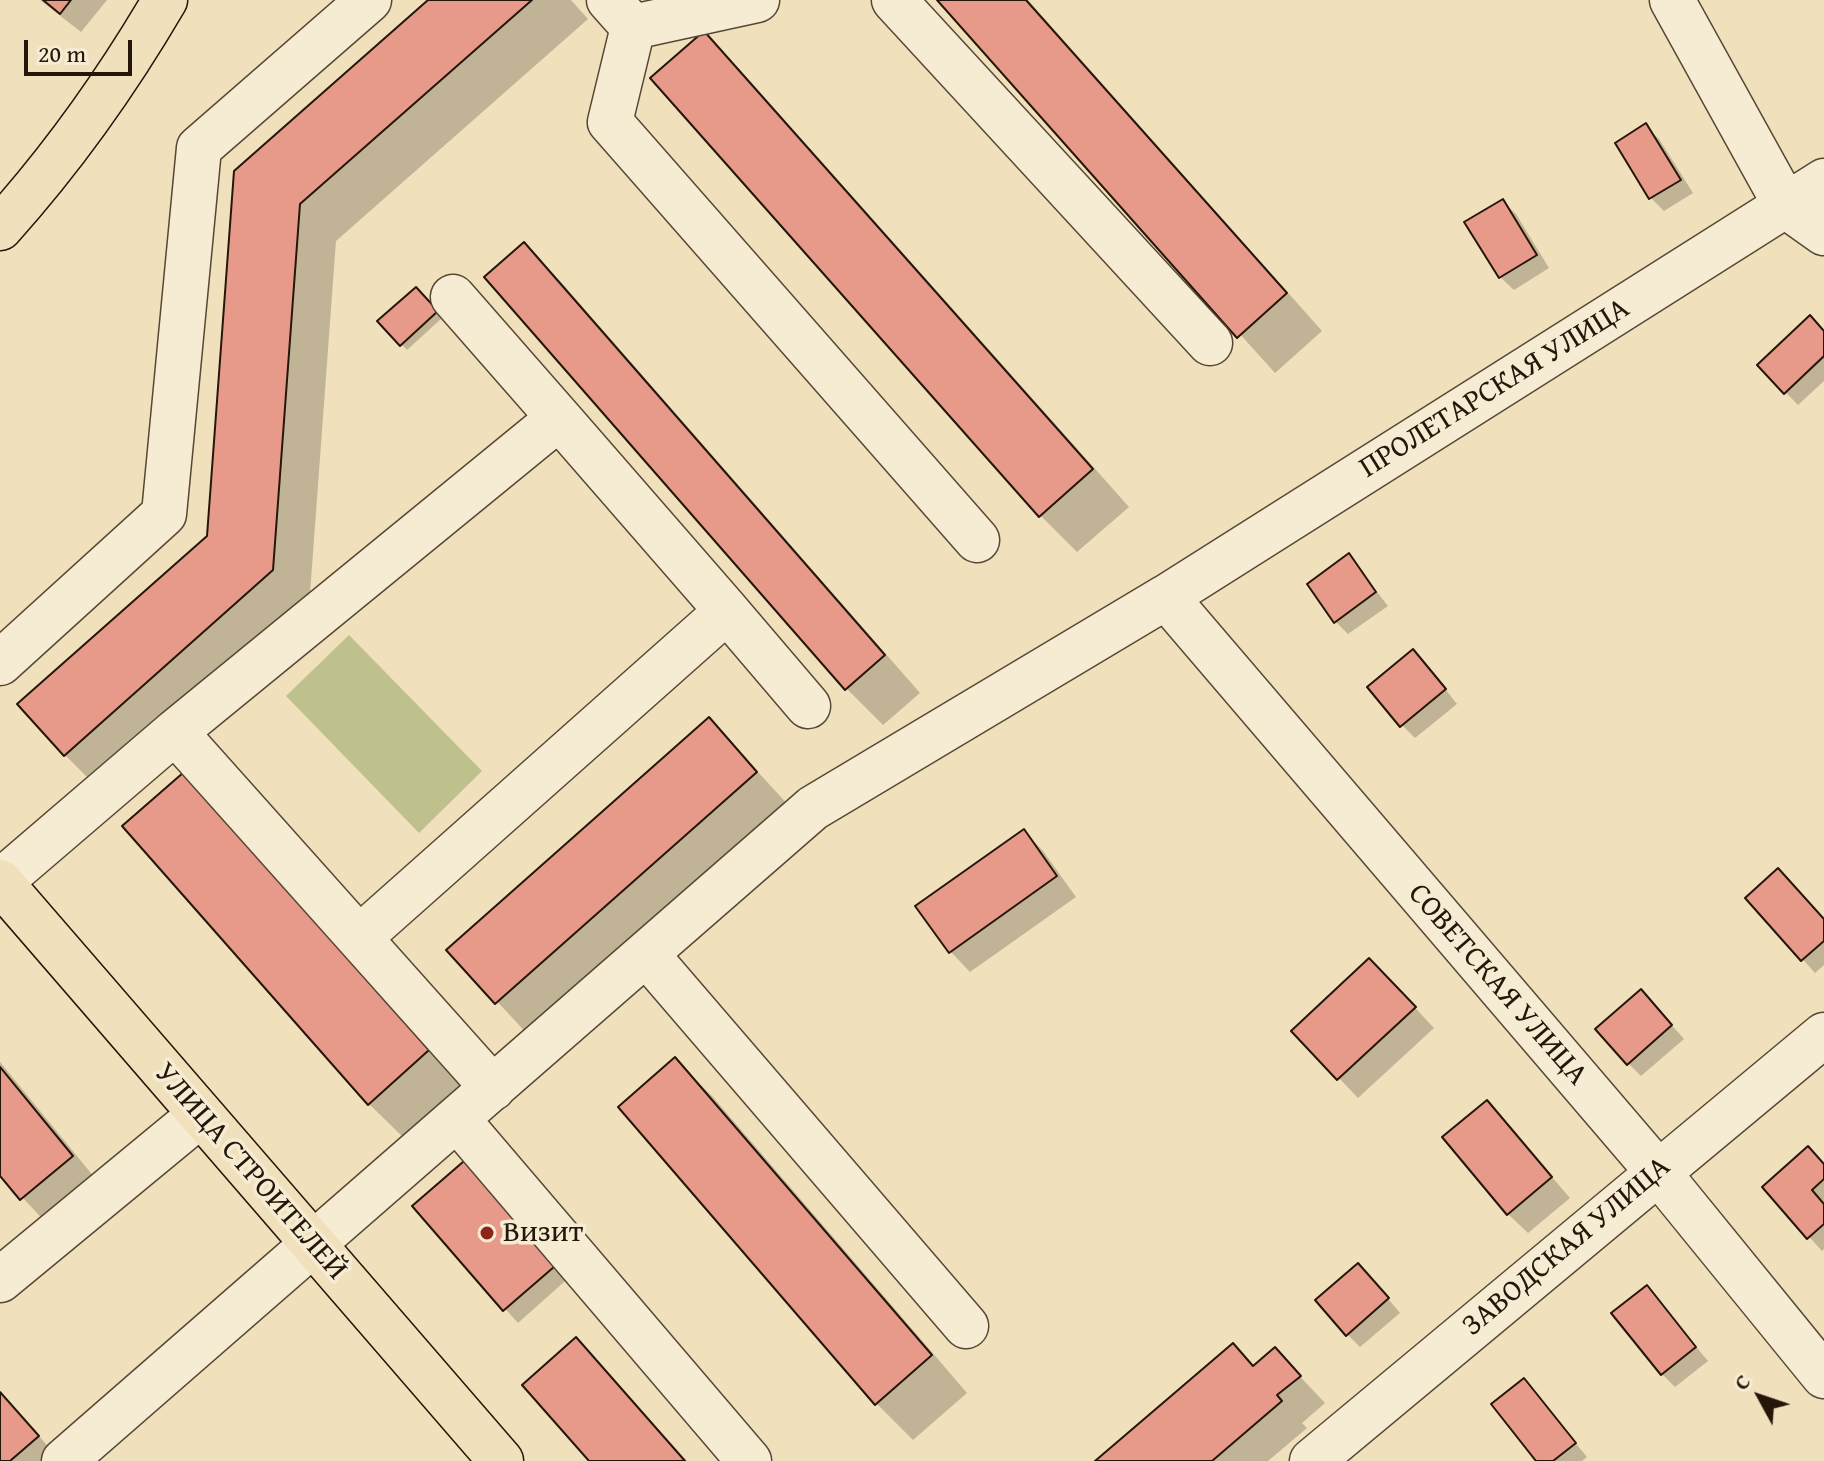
<!DOCTYPE html>
<html>
<head>
<meta charset="utf-8">
<style>
  body { margin:0 }
  #map { position:relative; width:1824px; height:1461px; overflow:hidden; background:#f1e0bc; font-family:"Gentium Book Plus",serif }
  canvas { display:block }
  .north { position:absolute; left:1720px; top:1357px; width:80px; height:80px; -webkit-text-stroke:6px #f6ebd3; paint-order:stroke; rotate:310deg; font-size:22px; font-weight:700; line-height:32px; text-align:center; color:#241609 }
  .north::after { content:''; display:block; margin:auto; width:28px; height:36px; background:#241609; clip-path:polygon(50% 0,100% 100%,50% 72%,0 100%) }
  .scale { position:absolute; left:24px; top:40px; width:108px; height:36px; box-sizing:border-box; border:4px solid #241609; border-top:0; padding-left:10px; font-size:24px; line-height:28px; white-space:nowrap; color:#241609; -webkit-text-stroke:6px #f6ebd3; paint-order:stroke }
</style>
</head>
<body>
<div id="map">
<canvas width="1824" height="1461"></canvas>
<div class="north">С</div>
<div class="scale">20 m</div>
</div>
<script>
const c = document.querySelector('canvas').getContext('2d');
c.lineJoin = 'round';
function paint(path, color) { c.fillStyle = color; c.fill(path, 'evenodd'); }
function trace(path, color, width, dash) { c.strokeStyle = color; c.lineWidth = width; c.lineCap = dash ? 'butt' : 'round'; c.setLineDash(dash || []); c.stroke(path); }
function write(font, color, halo, rows, align = 'center') {
  c.font = font + ' "Gentium Book Plus",serif'; c.lineWidth = 7; c.setLineDash([]); c.textBaseline = 'middle'; c.strokeStyle = halo; c.fillStyle = color; for (const [text, x, y, turn = 0] of rows) {
    c.save(); c.translate(x, y); c.rotate((+turn || 0) * Math.PI / 180); c.textAlign = isNaN(turn) ? turn : align; if (halo) c.strokeText(text, 0, 0); c.fillText(text, 0, 0); c.restore();
  }
}
const green = new Path2D(`
  M349,635L482,771L419,833L286,696Z`);
const shadow = new Path2D(`
  M40,0H107L81,32Z
  M432,0H571L588,19L336,241L309,607L102,792L65,755L209,537L236,172Z
  M939,0H1028L1322,331L1275,373Z
  M704,33L740,70L1129,507L1077,552L1041,516L653,78Z
  M1646,126L1659,139L1693,193L1664,211L1651,198L1617,144Z
  M1502,201L1516,214L1549,268L1514,290L1500,277Z
  M524,244L560,281L920,693L883,725L847,689L487,277Z
  M416,290L442,318L407,350L380,322Z
  M1824,332V381L1798,405L1759,365Z
  M1349,556L1388,606L1348,634L1335,621Z
  M1426,665L1457,704L1415,738L1402,725Z
  M709,719L792,809L533,1040L449,950Z
  M184,775L465,1088L406,1140L369,1104Z
  M1024,831L1043,851L1076,897L970,972L951,952L918,906Z
  M1748,898L1824,921V965L1815,973Z
  M1389,980L1434,1028L1358,1098L1339,1078Z
  M1654,1005L1684,1039L1641,1076L1628,1063Z
  M675,1060L712,1096L967,1393L913,1440L876,1403Z
  M0,1062L108,1194L58,1236L0,1173Z
  M1487,1102L1570,1198L1528,1233L1508,1214Z
  M1824,1165V1249L1822,1251L1764,1187Z
  M414,1206L573,1274L518,1323Z
  M1371,1278L1400,1313L1360,1347L1347,1334Z
  M1647,1288L1708,1361L1675,1387L1662,1374Z
  M575,1340L612,1377L687,1461H592Z
  M1233,1346L1255,1367L1275,1350L1325,1403L1302,1423L1307,1428L1268,1461H1099Z
  M1524,1380L1587,1457L1582,1461H1538Z
  M0,1392L61,1461H0Z`);
const building = new Path2D(`
  M43,0H71L60,14Z
  M428,0H532L300,204L273,570L64,756L17,704L207,536L234,171Z
  M937,0H1026L1287,293L1237,338Z
  M704,31L1093,469L1039,517L650,78Z
  M1646,123L1681,180L1649,199L1615,143Z
  M1503,199L1537,255L1499,278L1464,222Z
  M524,242L885,655L845,690L484,277Z
  M416,287L438,311L400,346L377,321Z
  M1810,315L1824,331V356L1784,394L1757,365Z
  M1349,553L1376,592L1334,623L1307,584Z
  M1413,649L1446,689L1400,727L1367,687Z
  M709,717L757,772L495,1004L446,950Z
  M184,772L429,1050L368,1105L122,826Z
  M1024,829L1057,876L949,953L915,906Z
  M1778,868L1824,919V941L1801,961L1745,898Z
  M1369,958L1416,1007L1337,1080L1291,1031Z
  M1641,989L1672,1025L1627,1065L1595,1029Z
  M675,1057L932,1355L875,1405L618,1107Z
  M0,1067L73,1156L20,1200L0,1176Z
  M1487,1100L1552,1177L1507,1215L1442,1137Z
  M1808,1146L1824,1164V1179L1812,1190L1824,1204V1224L1807,1239L1762,1187Z
  M471,1155L562,1260L503,1311L412,1206Z
  M1358,1263L1389,1298L1346,1336L1315,1300Z
  M1647,1285L1696,1347L1661,1375L1611,1313Z
  M576,1337L685,1461H589L522,1385Z
  M1233,1343L1253,1366L1275,1347L1301,1376L1277,1395L1282,1401L1212,1461H1095Z
  M1524,1378L1576,1443L1553,1461H1536L1491,1404Z
  M0,1392L39,1436L10,1461H0Z`);
const minor = new Path2D(`
  M609,0L633,27L757,0
  M894,0L1210,343
  M1672,0L1786,206L1824,233
  M633,27L610,122L977,540
  M1166,597L1657,1171L1824,1376
  M727,611L808,706
  M0,663L164,514L199,148L369,0
  M175,732L559,418L453,297
  M0,882L175,732L493,1088
  M359,938L727,611L559,418
  M647,955L966,1326
  M457,1119L749,1461
  M0,1280L200,1115
  M64,1461L813,808L1166,597L1824,181
  M1312,1461L1824,1035`);
const major = new Path2D(`
  M0,228C64,157 117,82 165,0
  M0,882L501,1461`);
const markers = [
  [487,1233,8,"#8f2418"]
];
const streetNames = [
  ["ПРОЛЕТАРСКАЯ УЛИЦА",1495,389,-32],
  ["СОВЕТСКАЯ УЛИЦА",1497,985,49],
  ["УЛИЦА СТРОИТЕЛЕЙ",250,1172,49],
  ["ЗАВОДСКАЯ УЛИЦА",1567,1247,-40]
];
const poiNames = [
  ["Визит",503,1233]
];
paint(green, '#bec18d');
paint(shadow, '#0003');
paint(building, '#e79a8a');
trace(building, '#241609', 2);
trace(minor, '#574836', 47);
trace(major, '#241609', 47);
trace(minor, '#f6ebd3', 44);
trace(major, '#f1e0bc', 44);
for (const [x, y, r, color] of markers) { const dot = new Path2D(); dot.arc(x, y, r, 0, 2 * Math.PI); c.fillStyle = color; c.fill(dot); trace(dot, '#f6ebd3', 3); }
write('30px', '#241609', '#f6ebd3', streetNames);
write('30px', '#241609', '#f6ebd3', poiNames, 'left');
</script>
</body>
</html>
